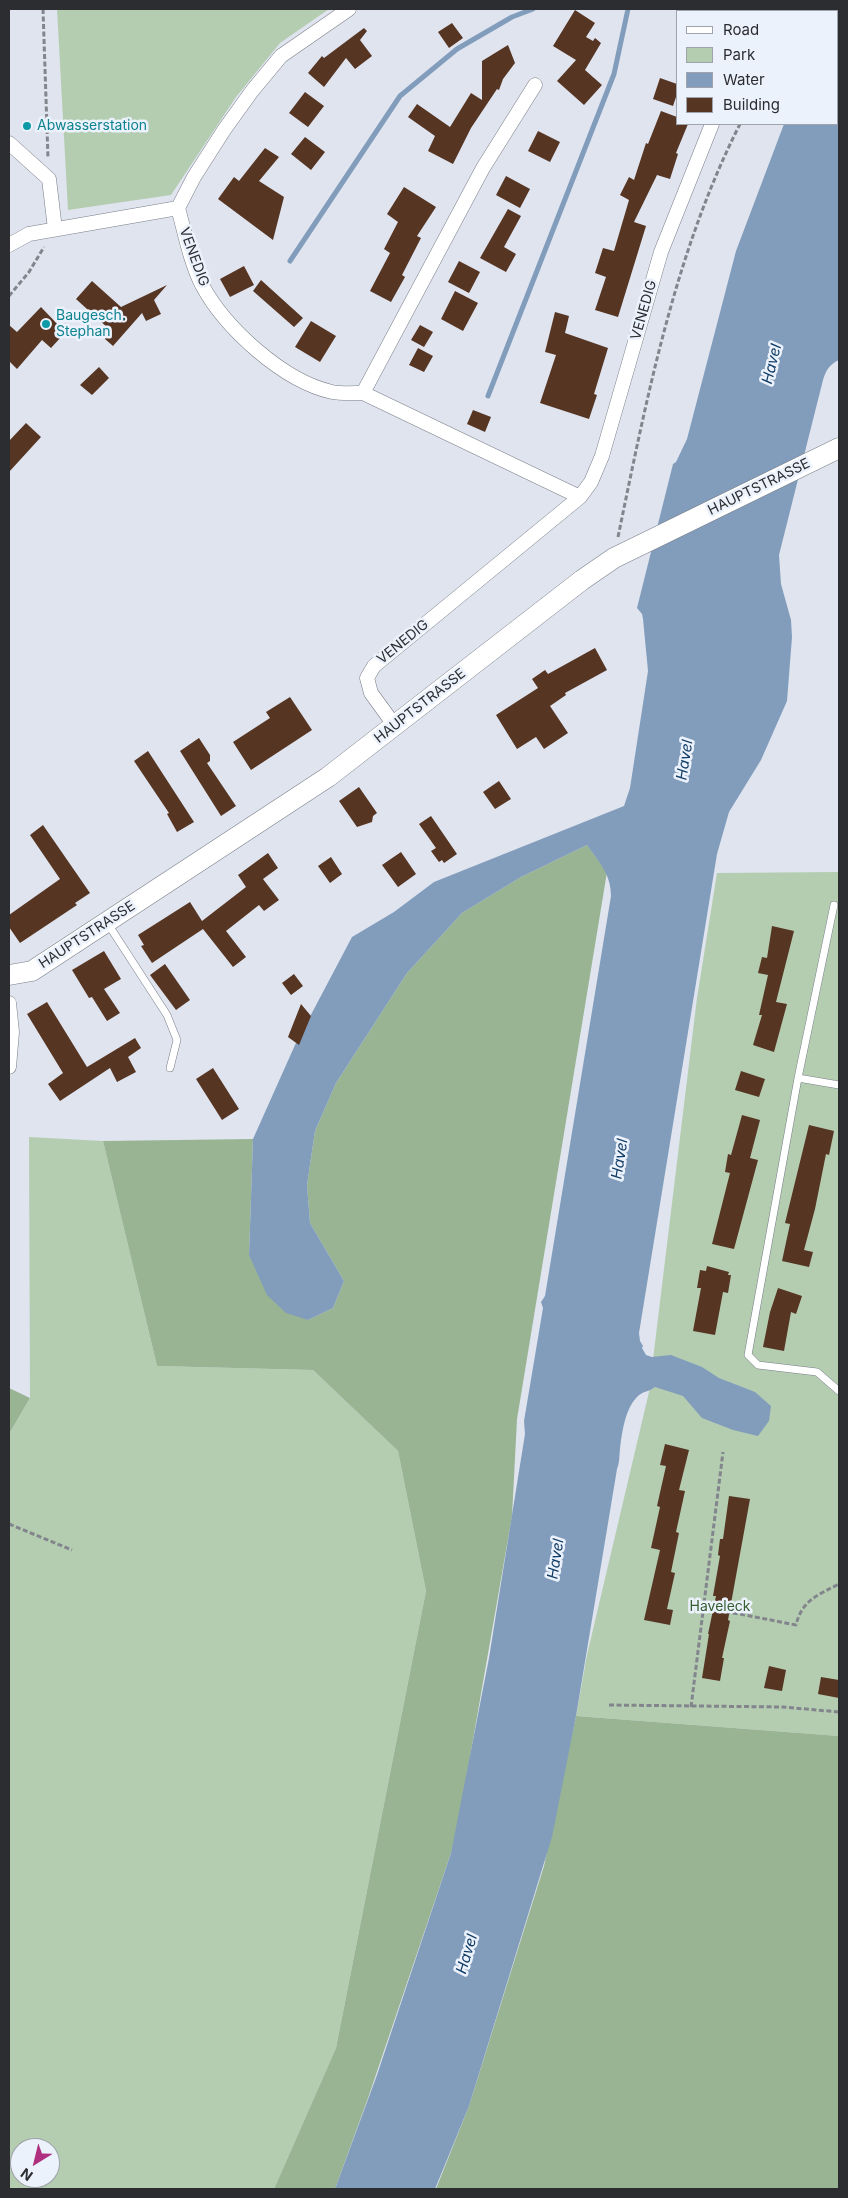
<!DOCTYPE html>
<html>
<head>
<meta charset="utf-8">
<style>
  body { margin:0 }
  #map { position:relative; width:848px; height:2198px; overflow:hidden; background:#dfe4ef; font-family:Inter,sans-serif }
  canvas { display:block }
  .frame { position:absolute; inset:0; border:10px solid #2b2d31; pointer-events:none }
  .legend { position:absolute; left:676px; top:10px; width:162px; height:115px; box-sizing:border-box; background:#ecf2fc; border:1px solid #9fa3ab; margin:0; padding:6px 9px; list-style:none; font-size:15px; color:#2b2d31 }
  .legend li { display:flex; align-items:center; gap:10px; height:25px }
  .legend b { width:25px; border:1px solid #9fa3ab }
  .north { position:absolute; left:10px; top:2138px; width:50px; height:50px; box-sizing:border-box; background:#ecf2fc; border:1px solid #9fa3ab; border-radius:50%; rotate:216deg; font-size:14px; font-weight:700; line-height:20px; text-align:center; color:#2b2d31 }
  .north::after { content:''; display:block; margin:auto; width:18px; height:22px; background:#ae307f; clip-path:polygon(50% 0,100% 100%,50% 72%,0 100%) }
</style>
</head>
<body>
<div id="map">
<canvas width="848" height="2198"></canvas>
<div class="frame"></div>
<ul class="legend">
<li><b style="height:6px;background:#fff"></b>Road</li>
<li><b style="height:14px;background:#b4cdb0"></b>Park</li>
<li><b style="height:14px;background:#829dbc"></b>Water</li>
<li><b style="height:14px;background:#563523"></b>Building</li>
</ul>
<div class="north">N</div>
</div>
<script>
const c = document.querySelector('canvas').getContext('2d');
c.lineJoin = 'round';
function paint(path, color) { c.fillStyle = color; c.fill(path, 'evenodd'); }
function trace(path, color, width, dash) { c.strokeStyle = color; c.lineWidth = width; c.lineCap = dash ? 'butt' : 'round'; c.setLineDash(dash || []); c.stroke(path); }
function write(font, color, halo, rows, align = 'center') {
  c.font = font + ' Inter,sans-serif'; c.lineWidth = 5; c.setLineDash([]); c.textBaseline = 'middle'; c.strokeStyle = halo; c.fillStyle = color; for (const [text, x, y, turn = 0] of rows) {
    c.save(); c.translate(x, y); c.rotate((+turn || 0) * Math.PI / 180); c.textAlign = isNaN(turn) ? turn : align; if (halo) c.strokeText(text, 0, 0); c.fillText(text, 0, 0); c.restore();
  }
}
const green = new Path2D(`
  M57,9H329L280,43L236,97L171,195L68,210Z
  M839,872V1736L576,1716L587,1655L649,1392L697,998L717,873Z
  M29,1137L103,1141L157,1366L313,1370L398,1451L426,1591L336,2048L274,2189H9V1434L30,1398ZM20,2148H50V2178H20Z`);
const forest = new Path2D(`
  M587,845L607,872L517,1419L512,1516L459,1820L451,1853L368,2098L335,2189H274L336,2048L426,1591L398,1451L313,1370L157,1366L103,1141L253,1139L249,1255L308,1320L333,1308L344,1281L310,1223L307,1185L315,1131L336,1083L407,973L462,913L521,877Z
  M9,1388L30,1398L9,1434Z
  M576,1716L839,1736V2189H436L469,2106L544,1866Z`);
const water = new Path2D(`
  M832,9H839V360C830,364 826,370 823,380L779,555L781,584L791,620L792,637L787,701L761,760L729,812L717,854L639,1333L640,1341L643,1346L642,1348L646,1355L652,1357L671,1355L702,1367L719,1378L755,1392L771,1406L769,1421L758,1436L733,1430L702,1418L683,1396L655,1387C649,1392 643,1391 638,1396C625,1408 622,1433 620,1449C619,1457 620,1461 617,1469L576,1716L552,1837L469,2106L435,2189H335L377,2075L451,1853L489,1658L525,1434L524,1421L543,1308L541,1302L545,1296L611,896C611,874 599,862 587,845L521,877L462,913L407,973L336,1083L315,1131L307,1185L310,1223L344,1281L333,1308L308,1320L286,1313L267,1295L249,1255L253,1139L295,1045L352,937L394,912L434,882L624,806L630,788L648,671L643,619L642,614L637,608L673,464L676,462L687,439L736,251L784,124H837V11H831Z`);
const stream = new Path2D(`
  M290,261L400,96L457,49L512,17L533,9
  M488,396L614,74L628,9`);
const building = new Path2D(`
  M575,10L595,23L586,37L593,41L595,38L601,43L585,70L602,85L584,105L557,81L576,60L553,46Z
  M452,23L463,38L449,48L438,32Z
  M364,28L367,31L360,40L372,56L355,69L346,58L324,87L308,73L322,56L324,58Z
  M508,45L515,63L503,79L499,90L497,89L471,128L453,164L428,151L435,136L408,117L417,104L450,127L471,93L482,100V61Z
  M660,78L677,84V94L673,106L653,99Z
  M305,92L324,106L308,127L289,113Z
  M661,111L677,117V124H688L676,153L678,154L670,179L657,175L634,222L646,226L618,317L595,310L606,277L595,273L603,248L614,251L629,200L620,195L629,177L634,180L646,143L648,144Z
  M538,131L560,142L550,162L528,151Z
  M305,137L325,152L311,170L291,154Z
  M265,148L279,157L259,181L284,197L273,240L218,199L234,177L239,181Z
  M506,176L530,189L520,208L496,195Z
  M404,187L436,207L417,236L421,238L402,275L405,277L391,302L370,291L390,253L384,249L398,222L387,214Z
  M508,209L521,216L504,247L516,254L506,272L480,258Z
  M459,261L480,272L469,293L448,282Z
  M244,266L254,285L230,297L220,279Z
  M261,280L303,318L294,327L253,291Z
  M92,281L121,307L167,285L154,300L161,314L146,321L142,313L113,346L105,339V334L109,329L76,299Z
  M455,291L478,303L463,331L441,319Z
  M41,307L61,328L58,333L62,336L51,348L42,340L17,369L9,361V325L17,332Z
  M555,312L569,316L565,333L608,348L594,394L597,395L589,419L540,403L556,355L545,352Z
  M311,321L336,336L320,362L295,347Z
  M420,325L433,332L424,347L411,340Z
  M418,348L433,356L424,372L409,365Z
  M99,367L109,378L92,395L80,385Z
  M473,410L491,417L485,432L467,424Z
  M26,423L41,437L9,472V441Z
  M595,648L607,670L565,693L566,695L550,706L568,733L544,749L536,737L517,749L496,715L538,688L532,679L545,670L548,674Z
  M290,697L312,730L251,770L233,742L270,718L266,712Z
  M199,738L210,755V761L207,763L236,806L221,816L180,751Z
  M148,751L194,822L177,832L167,814L169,813L134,761Z
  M499,781L511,799L495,809L483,792Z
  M359,787L377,813L373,816L372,822L357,827L339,801Z
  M431,816L457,854L444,863L442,860L439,862L431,851L436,848L419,824Z
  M43,825L90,893L75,903L77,905L20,943L9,927V915L60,879L30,835Z
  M401,852L416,874L398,887L382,865Z
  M268,853L278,868L263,879L279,900L264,911L259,905L226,931L246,957L233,967L203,929L152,963L141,946L144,945L138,935L190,902L202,921L246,887L238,875Z
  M331,857L342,874L330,883L318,866Z
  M772,926L794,931L776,1002L787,1004L774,1052L753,1045L762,1015H759L768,975L758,973L762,957L767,958Z
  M104,951L121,979L104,989L120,1013L107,1021L92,997L89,998L72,970Z
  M165,964L190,1000L176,1010L150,975Z
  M294,974L303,986L291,995L282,983Z
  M47,1002L87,1067L135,1038L141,1048L128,1057L136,1072L117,1082L110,1068L60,1101L48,1084L63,1073L27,1014Z
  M301,1004L311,1016L299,1045L288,1037Z
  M213,1068L239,1109L222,1120L196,1079Z
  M741,1071L765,1079L759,1097L735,1090Z
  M742,1115L760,1120L750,1158L758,1160L734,1249L712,1244L730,1173L725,1172L728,1154L731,1155Z
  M809,1125L834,1131L829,1155L826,1154L815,1209L804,1250L813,1252L809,1267L782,1261L790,1224L785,1223Z
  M707,1266L729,1272L728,1275H731L728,1293L723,1292L715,1335L693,1331L701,1288H697L700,1270L706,1271Z
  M778,1288L802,1296L796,1314L791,1312L784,1351L763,1347L770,1312Z
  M665,1444L689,1450L679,1490L685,1491L676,1532L679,1533L671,1572L675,1573L667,1609L673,1610L670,1625L644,1620L660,1550L651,1548L660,1507L657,1506L666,1466L660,1465Z
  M729,1496L750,1499L728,1620L730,1621L722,1658H724L720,1681L702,1678L709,1634H708L716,1596H713L720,1556L718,1555L720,1539H723Z
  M769,1666L786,1670L782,1691L764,1688Z
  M821,1677L839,1680V1698L818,1694Z`);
const path = new Path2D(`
  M43,9L48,158
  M9,296L29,272L44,247
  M618,537C647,397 675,252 740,124
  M9,1524L72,1550
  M703,1609L740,1614L796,1625C802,1600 818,1595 839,1584
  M609,1705L783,1707L839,1712
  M691,1707L723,1452`);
const service = new Path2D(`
  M834,905L798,1078L748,1355L758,1365L817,1372L839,1391
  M108,924L167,1015L177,1040L170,1068
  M798,1078L839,1085`);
const minor = new Path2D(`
  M776,11L778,9
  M9,143L49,179L55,229
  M178,208C185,233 190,261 202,285C225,328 283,381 332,392C342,394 353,393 363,393L580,497
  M9,245L29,234L178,208L194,177L224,130L252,91L281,56L349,9
  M363,393L483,168L535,85
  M395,726L371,693L367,678L374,666L580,497L591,482L602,456L661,252L712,124
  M9,1003L12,1032L9,1067`);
const secondary = new Path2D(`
  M9,975L32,971L328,777L582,580L614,558L839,448`);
const markers = [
  [27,126,5,"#0f9aa8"],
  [46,324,5,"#0f9aa8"]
];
const cultureNames = [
  ["Abwasserstation",37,126],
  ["Baugesch.",56,316],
  ["Stephan",56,332]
];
const streetNames = [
  ["VENEDIG",194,257,70],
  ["VENEDIG",644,310,-74],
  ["HAUPTSTRASSE",759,487,-26],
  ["VENEDIG",403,642,-39],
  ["HAUPTSTRASSE",420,706,-38],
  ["HAUPTSTRASSE",87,935,-33]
];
const parkNames = [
  ["Haveleck",720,1607]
];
const waterNames = [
  ["Havel",772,364,-76],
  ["Havel",685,760,-81],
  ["Havel",620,1159,-81],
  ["Havel",556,1559,-81],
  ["Havel",467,1954,-73]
];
paint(green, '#b4cdb0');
paint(forest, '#98b493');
paint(water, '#829dbc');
trace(stream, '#829dbc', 5);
paint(building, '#563523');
trace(service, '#797e87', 8);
trace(minor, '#797e87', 15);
trace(secondary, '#797e87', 21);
trace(path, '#82858c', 3, [5, 2.5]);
trace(service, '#fff', 7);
trace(minor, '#fff', 14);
trace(secondary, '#fff', 20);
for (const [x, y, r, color] of markers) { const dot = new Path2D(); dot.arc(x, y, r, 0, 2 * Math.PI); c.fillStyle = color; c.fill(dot); trace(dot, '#ecf2fc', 2); }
write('14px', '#0d838f', '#ecf2fc', cultureNames, 'left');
write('14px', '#2b2d31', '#ecf2fc', streetNames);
write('14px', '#355d2f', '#ecf2fc', parkNames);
write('italic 15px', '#113c65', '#ecf2fc', waterNames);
</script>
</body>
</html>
